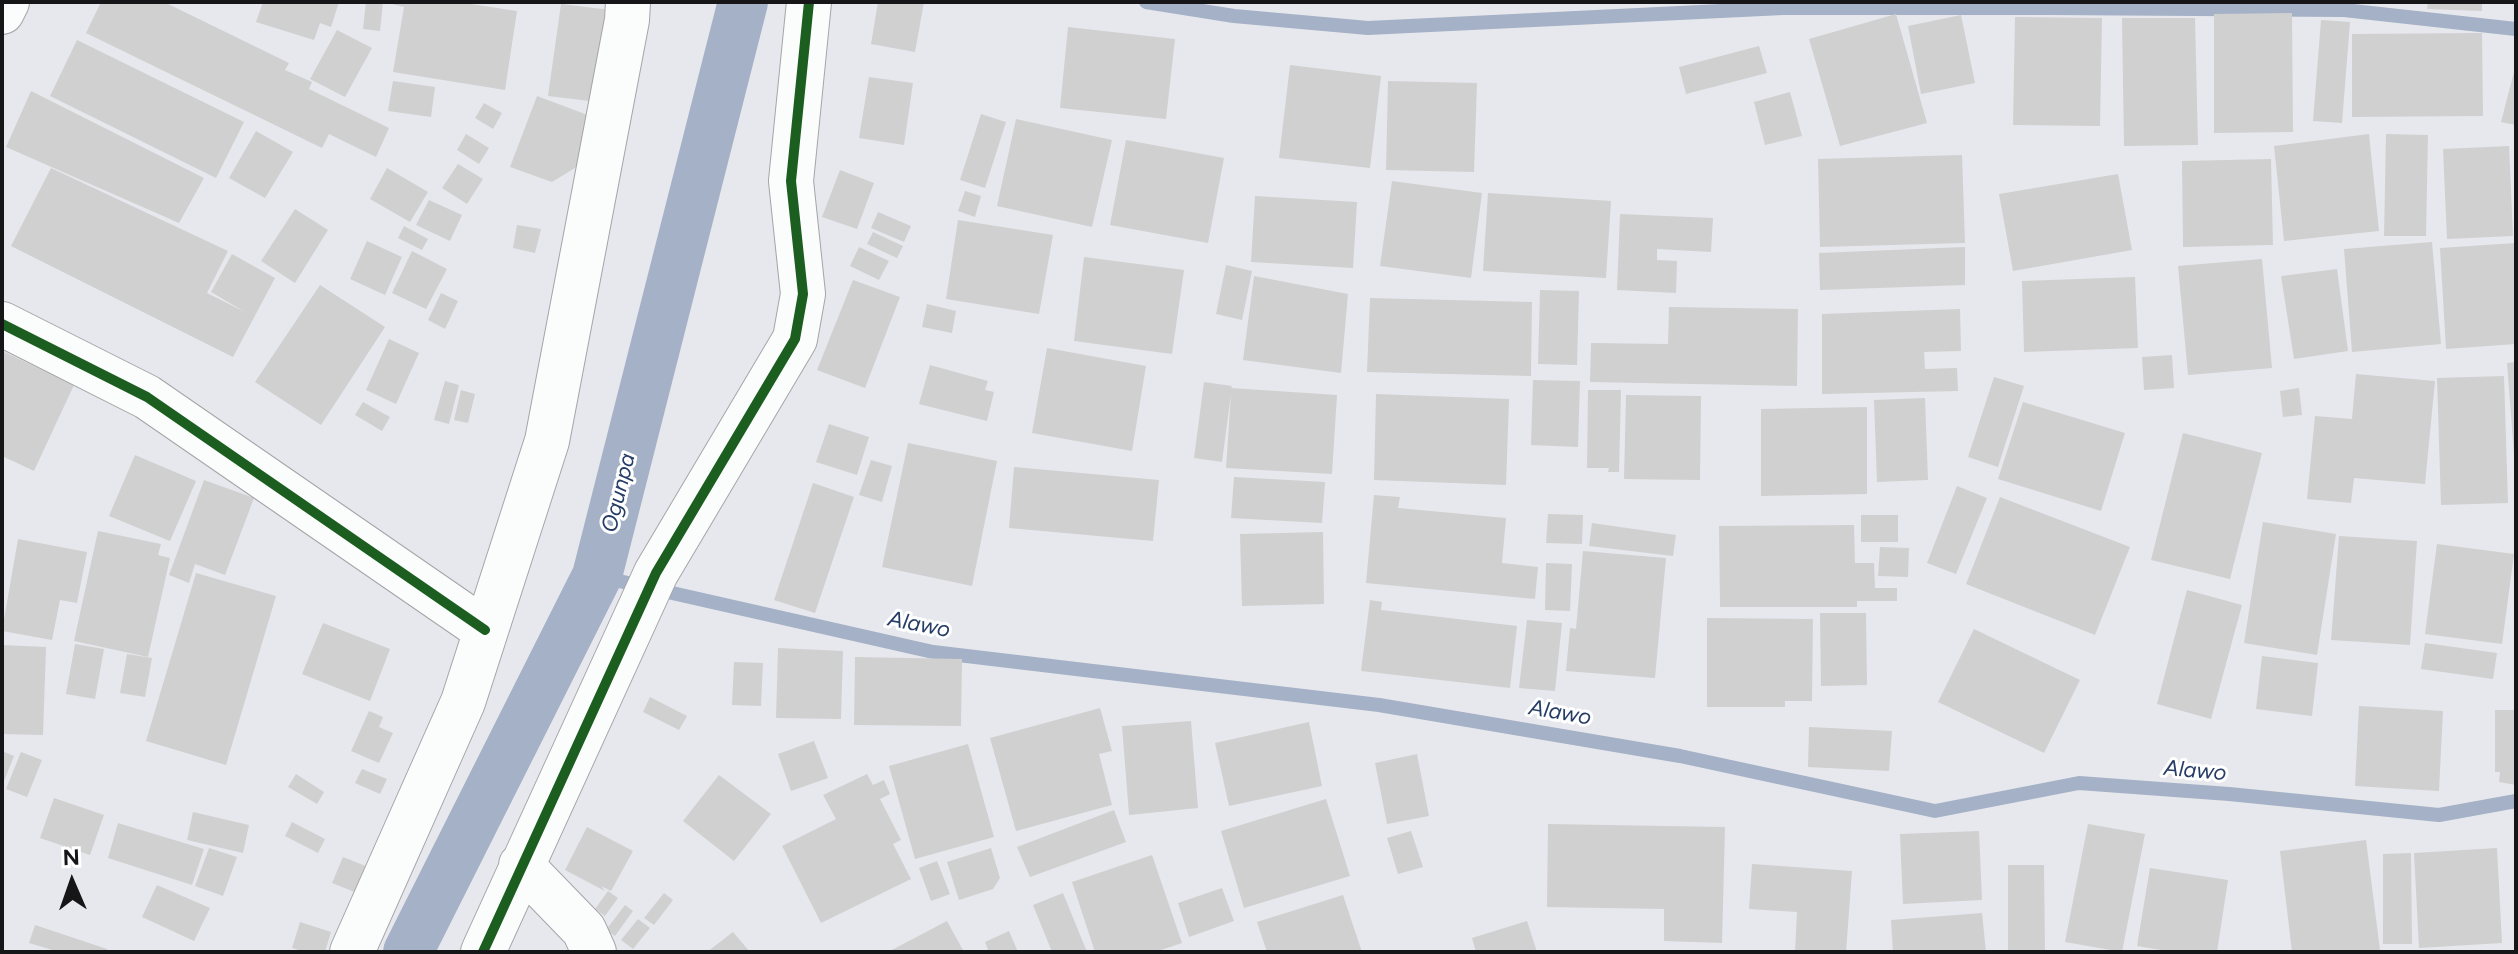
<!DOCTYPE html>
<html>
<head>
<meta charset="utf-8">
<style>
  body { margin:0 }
  #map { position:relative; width:2518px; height:954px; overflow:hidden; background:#e7e8ed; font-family:Figtree,sans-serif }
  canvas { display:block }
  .frame { position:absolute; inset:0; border:4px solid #161619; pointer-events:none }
  .north { position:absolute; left:32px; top:842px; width:80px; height:80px; -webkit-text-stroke:6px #fff; paint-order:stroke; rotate:358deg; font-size:22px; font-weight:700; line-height:32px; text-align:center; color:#161619 }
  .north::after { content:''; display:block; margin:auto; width:28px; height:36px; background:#161619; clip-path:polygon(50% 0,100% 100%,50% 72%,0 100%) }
</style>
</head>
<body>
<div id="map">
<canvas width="2518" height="954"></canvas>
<div class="frame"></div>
<div class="north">N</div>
</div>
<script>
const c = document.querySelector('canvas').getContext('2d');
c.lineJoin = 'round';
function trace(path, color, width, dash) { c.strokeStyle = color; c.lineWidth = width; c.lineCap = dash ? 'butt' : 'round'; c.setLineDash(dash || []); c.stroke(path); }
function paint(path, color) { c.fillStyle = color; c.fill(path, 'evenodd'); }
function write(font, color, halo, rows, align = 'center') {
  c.font = font + ' Figtree,sans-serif'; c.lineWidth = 6; c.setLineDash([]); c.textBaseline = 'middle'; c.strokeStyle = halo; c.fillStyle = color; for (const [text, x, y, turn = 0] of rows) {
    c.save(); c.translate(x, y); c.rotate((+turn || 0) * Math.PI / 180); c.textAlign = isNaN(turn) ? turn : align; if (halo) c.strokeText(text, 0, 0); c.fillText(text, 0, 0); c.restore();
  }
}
const stream = new Path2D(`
  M1146,2L1234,16L1368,28L1783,8H2047L2344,10L2516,29
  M597,576L933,652L1379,705L1680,756L1935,811L2079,783L2229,794L2439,815L2516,801`);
const canal = new Path2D(`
  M408,952L597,576L743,2`);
const building = new Path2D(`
  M101,2H164L289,63L285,70L312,82L309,89L389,128L376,157L329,134L322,148L86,33Z
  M263,2H339L331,27L320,23L314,40L256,22Z
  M366,2H383L380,31L363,29Z
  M384,2H458L517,11L505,90L393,72L404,7Z
  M878,2H924L915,52L871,44Z
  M2428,2H2482V11L2427,9Z
  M561,4L611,10L598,102L548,96Z
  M2292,13L2293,132L2214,133V14Z
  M1896,14L1927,123L1840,146L1809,39Z
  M1961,15L1975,83L1921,94L1908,26Z
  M2015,17L2102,18L2100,126L2013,125Z
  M2122,18H2195L2198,145L2124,146Z
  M2321,20L2350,22L2342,123L2313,121Z
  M1068,27L1175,39L1166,119L1060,108Z
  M337,30L372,48L345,97L310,79Z
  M2482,33L2483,116L2352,117V34Z
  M77,40L244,122L216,178L50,96Z
  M1759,46L1767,73L1686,94L1679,67Z
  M1290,65L1381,76L1370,168L1279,158Z
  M2515,68H2516V125L2501,122Z
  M869,77L913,83L904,145L859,138Z
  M393,81L435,87L431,117L388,111Z
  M1388,81L1477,83L1474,172L1386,170Z
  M31,91L204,178L179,223L6,147Z
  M1790,92L1802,136L1765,145L1754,102Z
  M537,96L593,117L588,160L552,182L510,167Z
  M484,103L502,113L493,129L475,118Z
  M981,114L1006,122L985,188L960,180Z
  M1016,119L1112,140L1092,227L997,206Z
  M256,131L293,152L265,198L229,178Z
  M466,134L489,148L479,164L457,150Z
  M2369,134L2379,231L2284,241L2274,146Z
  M2386,134L2428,135L2426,236H2384Z
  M1126,140L1224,158L1208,243L1110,225Z
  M2509,146L2513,236L2447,239L2443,149Z
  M1962,155L1965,243L1820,247L1818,159Z
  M2271,159L2273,245L2183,247L2182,161Z
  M458,164L483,179L467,204L442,188Z
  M51,168L228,251L207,293L245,312L211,292L232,254L275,278L233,357L11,246Z
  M387,168L428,192L410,222L370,199Z
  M840,170L874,183L857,229L822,217Z
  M2118,174L2132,250L2013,271L1999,194Z
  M1392,181L1482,193L1471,278L1380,266Z
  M965,191L981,196L975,217L958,211Z
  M1488,193L1611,201L1606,278L1483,271Z
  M1255,196L1357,202L1353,268L1251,262Z
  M429,200L462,215L450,241L416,225Z
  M295,209L328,230L295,283L261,261Z
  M878,212L911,226L904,242L871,228Z
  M1620,214L1713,218L1711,252L1657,249V260L1677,261L1676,293L1617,290Z
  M958,220L1053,235L1039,314L946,299Z
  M517,225L541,229L535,253L513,248Z
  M404,226L428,239L422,250L398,238Z
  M873,232L903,246L897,258L867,244Z
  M367,241L402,257L385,295L350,279Z
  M2432,242L2441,344L2352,352L2344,249Z
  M2516,243V344L2446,349L2440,248Z
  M859,247L889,261L879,280L850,266Z
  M1965,247V285L1820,290L1819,253Z
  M412,251L447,269L426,309L392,293Z
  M1084,257L1184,270L1172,354L1074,341Z
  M2262,259L2272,368L2188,375L2178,266Z
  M1226,265L1252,271L1242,320L1216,314Z
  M2337,269L2348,351L2294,359L2281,276Z
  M1254,276L1348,294L1341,373L1243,360Z
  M2135,277L2138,348L2024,352L2022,281Z
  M853,280L900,297L865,388L817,370Z
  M320,285L385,327L321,425L255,382Z
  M1540,290L1579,291L1577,365L1538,364Z
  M441,293L458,301L445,329L428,320Z
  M1370,298L1532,302L1531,376L1367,372Z
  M927,304L956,311L952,333L922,327Z
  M1669,307L1798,309L1797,386L1590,382L1591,343L1668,344Z
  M1960,309L1961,351L1924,352L1925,369L1957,368L1958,391L1822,394V314Z
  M389,339L419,353L396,404L366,390Z
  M1047,348L1146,366L1132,451L1032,433Z
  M2,351L74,385L34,471L2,456Z
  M2172,355L2174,388L2144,390L2142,357Z
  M2516,362V455H2514L2507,363Z
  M930,365L988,381L985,390L994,392L987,421L919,404Z
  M2356,374L2435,381L2425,484L2354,478L2351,503L2307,499L2315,416L2352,419Z
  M2504,376L2508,503L2441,505L2437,378Z
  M1994,377L2024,386L1998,467L1968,457Z
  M1533,380L1580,381L1578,447L1531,445Z
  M445,381L459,385L449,424L434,420Z
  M1204,382L1232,386L1231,388L1337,395L1332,474L1226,468L1231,394L1222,462L1194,458Z
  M2299,388L2302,415L2283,417L2280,391Z
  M461,390L475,394L468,423L454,420Z
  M1588,390H1621L1619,472H1608L1609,468H1587Z
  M1376,394L1509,399L1506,485L1374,480Z
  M1626,395L1701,396L1700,480L1624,479Z
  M1925,398L1928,480L1877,482L1874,400Z
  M363,402L390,417L382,431L355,415Z
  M2023,402L2125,433L2101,511L1998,479Z
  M1867,407V494L1761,496V409Z
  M829,424L869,437L857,475L816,462Z
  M2183,433L2262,453L2230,579L2151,560Z
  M908,443L997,461L972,586L882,567Z
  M135,455L196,481L170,541L109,516Z
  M871,460L892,466L882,502L859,495Z
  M1014,467L1159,480L1153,541L1009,528Z
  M1234,477L1325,482L1322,523L1231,518Z
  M204,480L254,498L225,575L195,564L189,583L169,575Z
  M813,483L854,497L815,613L774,600Z
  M1957,486L1987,498L1956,574L1927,563Z
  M1374,495L1400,497L1398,508L1506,518L1502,563L1538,567L1535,599L1366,583Z
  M2000,497L2130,547L2095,635L1966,584Z
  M1548,514L1583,515L1582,544L1546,543Z
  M1861,515H1898V542H1861Z
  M2263,522L2336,534L2317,655L2244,643Z
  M1592,523L1676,535L1673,556L1589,546Z
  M1854,525L1855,563H1874L1875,588H1897V601H1857V607H1720L1719,526Z
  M98,531L161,544L158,555L170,558L148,657L74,641Z
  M1323,532L1324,604L1242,606L1240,534Z
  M2339,536L2417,541L2410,645L2331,640Z
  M18,539L87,552L77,603L60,600L52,640L2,631Z
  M2437,544L2514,554L2502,644L2425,634Z
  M1880,547L1909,548L1908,577L1878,576Z
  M1583,551L1666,558L1655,678L1566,671L1570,628L1576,629Z
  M1546,563L1572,564L1570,611L1545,610Z
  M196,573L276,596L226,765L146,741Z
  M2187,590L2242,605L2211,719L2157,704Z
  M1370,600L1382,602L1381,610L1517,626L1510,688L1361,671Z
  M1820,613H1866L1867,685L1821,686Z
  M1707,618L1813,619L1812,701H1785V707H1707Z
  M1527,620L1562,623L1555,691L1519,688Z
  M323,623L390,649L370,701L302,674Z
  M1974,629L2080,680L2044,753L1938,702Z
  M2425,643L2497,653L2493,679L2421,669Z
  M75,644L104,649L95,699L66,694Z
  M2,645L46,647L43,735L2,734Z
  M778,648L843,651L841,719L776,718Z
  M127,654L152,658L145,697L120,693Z
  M2262,656L2318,663L2312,716L2256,709Z
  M855,657L962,659L961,726L854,725Z
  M734,662L763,663L761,706L732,705Z
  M650,697L687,716L679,730L643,712Z
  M2359,706L2443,711L2439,791L2355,786Z
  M1100,708L1112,751L1099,754L1112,805L1016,831L990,738Z
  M2495,710H2516V785L2499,782L2500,772H2495Z
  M369,711L383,717L379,727L393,733L379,763L351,751Z
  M1191,721L1198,808L1129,815L1122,726Z
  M1309,722L1322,786L1229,806L1215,743Z
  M1809,727L1892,731L1889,771L1808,767Z
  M814,741L828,778L791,791L778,754Z
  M968,744L994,837L915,859L889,766Z
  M2,751L14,756L2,786Z
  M21,752L42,760L27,797L6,789Z
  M1417,754L1429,816L1387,824L1375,763Z
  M362,769L387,779L380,794L355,783Z
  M296,774L324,792L317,804L288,787Z
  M867,774L873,785L884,780L890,794L880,799L901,840L893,844L911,879L821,923L782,846L836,819L823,795Z
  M719,775L771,814L734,861L683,821Z
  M54,798L104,815L90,855L40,838Z
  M1326,799L1350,876L1244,908L1221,831Z
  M1114,810L1126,842L1030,877L1017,847Z
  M193,812L249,825L243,853L187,840Z
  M292,822L325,839L318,853L285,836Z
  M118,823L204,849L192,885L108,858Z
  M1548,824L1725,827L1722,943L1664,941V909L1547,907Z
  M2088,824L2145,834L2122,952L2065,942Z
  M587,827L633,851L611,891L601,886L605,891L565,870Z
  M1411,831L1423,867L1398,874L1387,838Z
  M1979,831L1982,900L1903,904L1900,834Z
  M2366,840L2380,950L2292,952L2280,851Z
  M209,848L237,857L223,896L195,886Z
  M991,848L1000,878L993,889L959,900L947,862Z
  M2497,848L2502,943L2419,948L2414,853Z
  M2411,853L2412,944H2383V854Z
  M1152,855L1182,943L1155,952H1095L1072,882Z
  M343,857L373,869L362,895L332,883Z
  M937,861L950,894L931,901L919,868Z
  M1752,864L1852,871L1846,952H1795L1797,912L1749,909Z
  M2008,865H2044L2045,952H2008Z
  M2150,868L2228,880L2217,952H2173L2137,946Z
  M157,885L210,908L194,941L142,917Z
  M1222,888L1234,921L1189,937L1178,903Z
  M608,891L618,898L605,916L595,909Z
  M664,893L673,900L654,925L644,918Z
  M1063,893L1087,952H1052L1033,905Z
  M1343,895L1362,952H1267L1257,922Z
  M625,905L633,911L615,936L606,930Z
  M1982,913L1986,952H1893L1891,920Z
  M638,919L650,928L633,949L621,940Z
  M947,921L964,952H888Z
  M1527,921L1537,952H1476L1472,938Z
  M300,922L331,932L325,952H305L292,948Z
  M35,925L107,949L106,952H59L29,943Z
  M1009,931L1018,952H989L985,942Z
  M733,932L750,952H707Z`);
const minor = new Path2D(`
  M2,324L147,397L485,630
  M521,865L584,930L594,952
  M352,952L463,702L547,441L627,20L628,2
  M483,952L656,573L795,339L803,294L791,181L809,2`);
const major = new Path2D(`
  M2,12L7,2`);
const cycleway = new Path2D(`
  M2,324L147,397L485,630
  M483,952L656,573L795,339L803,294L791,181L809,2`);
const waterNames = [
  ["Ogunpa",619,493,-76],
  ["Alawo",919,625,11],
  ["Alawo",1560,713,10],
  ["Alawo",2195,771,5]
];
trace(stream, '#a5b1c6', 14);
trace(canal, '#a5b1c6', 50);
paint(building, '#d0d0d0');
trace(minor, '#a5a5a9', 46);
trace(major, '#a5a5a9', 46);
trace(minor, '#fbfcfc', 44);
trace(major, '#fbfcfc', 44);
trace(cycleway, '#1b5e20', 10);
write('italic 22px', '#263d66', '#fff', waterNames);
</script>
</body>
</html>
